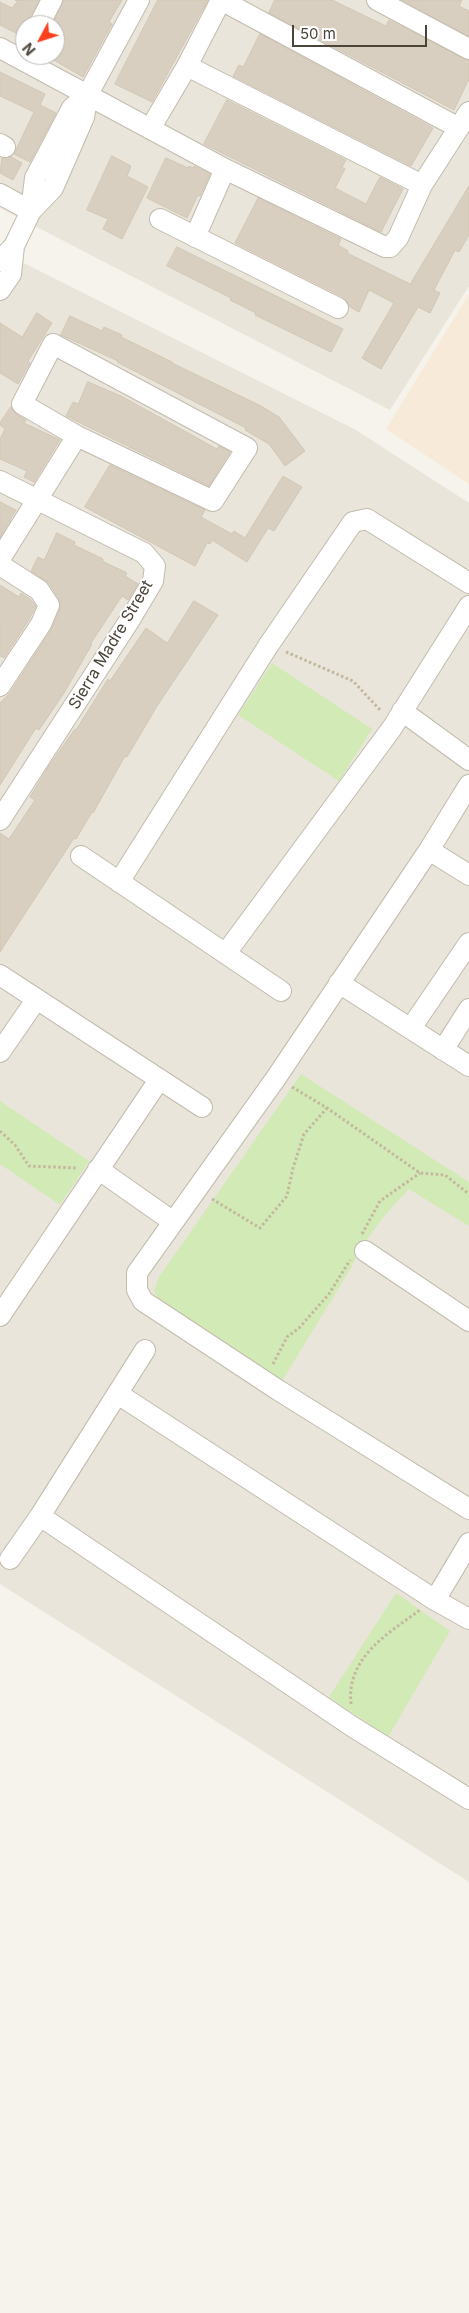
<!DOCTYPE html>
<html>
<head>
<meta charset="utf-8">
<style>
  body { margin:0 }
  #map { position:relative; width:469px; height:2313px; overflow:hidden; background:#f6f3ec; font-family:Inter,sans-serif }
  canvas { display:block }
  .north { position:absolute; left:15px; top:15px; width:50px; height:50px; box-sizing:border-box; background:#fff; border:1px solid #b7b4b0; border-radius:50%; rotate:230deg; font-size:14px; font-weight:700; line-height:20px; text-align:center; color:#4b4439 }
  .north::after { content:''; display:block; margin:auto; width:18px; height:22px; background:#fc3f1d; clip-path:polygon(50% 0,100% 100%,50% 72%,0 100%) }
  .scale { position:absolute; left:292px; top:25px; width:135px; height:22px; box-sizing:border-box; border:2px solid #4b4439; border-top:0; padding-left:6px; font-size:15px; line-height:18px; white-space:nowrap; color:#4b4439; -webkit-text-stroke:4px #fff; paint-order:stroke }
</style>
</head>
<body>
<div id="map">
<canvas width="469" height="2313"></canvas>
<div class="north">N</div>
<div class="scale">50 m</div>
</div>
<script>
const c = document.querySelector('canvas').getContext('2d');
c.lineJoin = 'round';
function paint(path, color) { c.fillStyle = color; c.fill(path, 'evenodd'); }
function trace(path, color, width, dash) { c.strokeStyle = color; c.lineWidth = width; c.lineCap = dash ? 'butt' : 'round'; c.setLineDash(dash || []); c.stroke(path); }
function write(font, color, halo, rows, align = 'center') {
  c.font = font + ' Inter,sans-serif'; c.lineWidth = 4; c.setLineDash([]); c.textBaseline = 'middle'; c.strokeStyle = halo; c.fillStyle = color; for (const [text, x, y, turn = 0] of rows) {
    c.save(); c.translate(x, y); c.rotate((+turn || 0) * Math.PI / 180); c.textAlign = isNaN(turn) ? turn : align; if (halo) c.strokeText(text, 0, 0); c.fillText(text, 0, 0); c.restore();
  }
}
const residential = new Path2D(`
  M0,0H469V286L390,410L0,208ZM25,25H55V55H25Z
  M0,251L356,430L469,503V1882L0,1584Z`);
const commercial = new Path2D(`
  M469,294V484L386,429Z`);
const green = new Path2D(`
  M272,663L372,729L339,781L238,715Z
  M301,1074L469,1182V1226L409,1189C386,1213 365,1237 351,1268L282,1381L164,1308L154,1291L159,1277Z
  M0,1101L89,1161L60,1205L0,1164Z
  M396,1593L450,1631L388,1737L329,1697Z`);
const building = new Path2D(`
  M15,0H39L20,35L0,25V2L12,8L18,1Z
  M64,0H122L109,22L112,24L83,77L45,55H58L55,53L54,22Z
  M158,0H208L152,102L115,84Z
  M275,0H332L386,26L389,20L469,61V79L454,110L269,13Z
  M402,0H462L459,6L469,11V36Z
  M260,34L433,128L411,166L233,76L239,65L243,67Z
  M0,72L45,94L40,105L56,113L30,162L14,154L34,112L0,96Z
  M227,100L346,160L342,167L345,169L335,188L366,204L380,177L403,189L381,232L204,144Z
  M112,156L131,166L127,176L148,187L122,239L103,229L108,219L87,210Z
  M11,157L22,163L13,180L0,173L2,158Z
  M166,158L188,168L189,166L193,168L194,166L210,174L200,196L198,195L187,218L147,198Z
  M469,186V235L459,252L455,250L434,290L440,293L430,313L418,307L381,369L362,358L394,303L369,290L359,312L350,307L343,297L235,243L258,198L341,239L338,245L348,251L347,253L410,284Z
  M177,247L343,329L331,352L255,315L256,313L230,300L231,298L167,266Z
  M37,313L52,323L28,361L30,363L18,384L0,373V323L22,337Z
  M70,316L102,331L104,327L122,335L121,337L172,362V363L259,405L279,417L305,451L285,466L269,444L245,430L246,428L117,362L118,361L61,335Z
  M88,382L121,396L217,449L219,446L230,452L209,486L66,416L73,402L78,404Z
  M11,407L16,414L26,420L24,423L60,440L34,482L24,477L27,471L0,459V439L5,429L0,425V423Z
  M110,465L205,510L201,517L232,534L234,531L245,538L283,476L302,487L274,531L268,528L247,562L212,540L210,544L207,543L195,566L85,507Z
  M0,502L16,510L0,537Z
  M57,533L75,542L74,545L103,559L102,561L127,573L125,576L138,584L128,600L122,596L91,643L92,644L64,693L39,730L36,728L0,785V703L10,693L51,630L60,609L59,599L49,583L31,571L38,557L44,560Z
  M0,585L19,597L21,593L30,599L36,606L30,618L4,658L0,656Z
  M194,601L218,615L157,706L127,757L125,756L93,813L92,812L76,839L74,838L0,952V833L9,839L35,800L30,797L49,766L75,729L76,730L108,679L110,681L146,628L167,643Z`);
const path = new Path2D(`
  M286,652L353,681L381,711
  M292,1087L327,1108L420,1173L445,1175L469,1194
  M0,1131L15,1145L29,1166L77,1168
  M212,1199L260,1228L287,1196L293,1168L304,1134L327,1108
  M362,1234L380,1201L420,1173
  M273,1364L287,1337L299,1328L329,1294L350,1260
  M351,1704C346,1658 387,1634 420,1610`);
const minor = new Path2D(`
  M221,0L459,128
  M377,0L469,49
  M39,25L52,0
  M0,48L225,169L385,247H390L398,238L422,185L469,112
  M187,66L422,185
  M150,129L187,66L221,0
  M0,144L5,147
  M0,194L31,211
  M31,211L35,178L72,108L88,94
  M160,219L338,308
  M195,237L225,169
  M0,261L14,246L31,211L53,188L84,117L88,94L139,0
  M0,290L11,274L14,246
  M53,344L247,448L213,501L77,436L22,404Z
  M0,481L144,553L155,566L153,581L131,618L0,820
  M0,559L77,436
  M0,565L39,590L49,605L41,624L0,686
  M402,711L469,760
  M469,785L429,850L276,1078L137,1273V1290L143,1301L278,1390L469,1509
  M429,850L469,875
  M81,856L281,991
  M119,882L268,646L353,522L367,519L469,583
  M226,953L392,728L469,606
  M0,975L202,1107
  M339,983L469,1066
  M411,1028L469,943
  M443,1050L469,1009
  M0,1052L36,1000
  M98,1169L172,1221
  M365,1251L469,1321
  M0,1316L159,1080
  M118,1394L435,1600L469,1619
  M40,1516L353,1727L469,1799
  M10,1559L40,1516L145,1350
  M435,1600L469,1543`);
const streetNames = [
  ["Sierra Madre Street",111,645,-59]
];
paint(residential, '#eae5da');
paint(commercial, '#f7ead8');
paint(green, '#d2eab5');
paint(building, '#d8cfc1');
trace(building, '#d3c7b4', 1);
trace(minor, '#c2bbae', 22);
trace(path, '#c4b79f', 3, [2.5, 2.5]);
trace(minor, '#fff', 20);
write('16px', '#4b4439', '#fff', streetNames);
</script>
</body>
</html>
